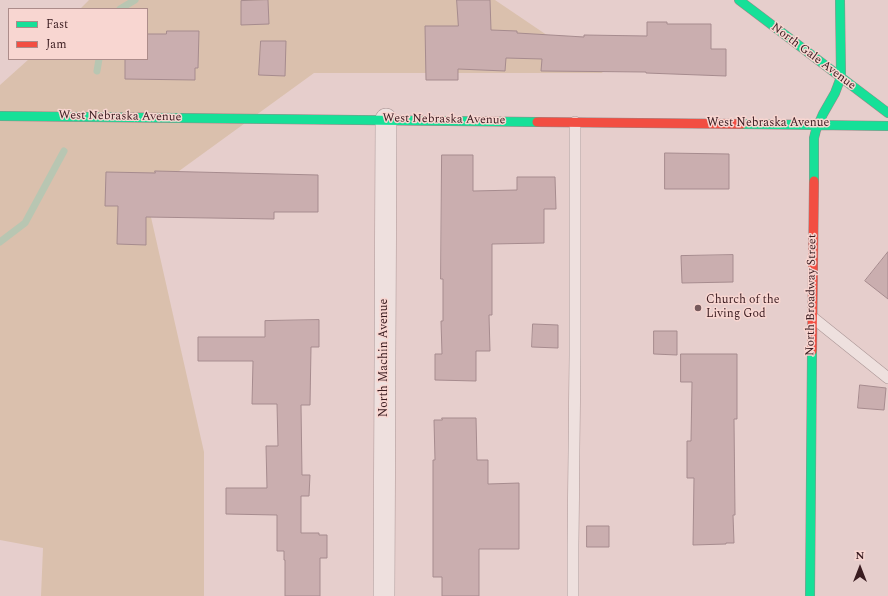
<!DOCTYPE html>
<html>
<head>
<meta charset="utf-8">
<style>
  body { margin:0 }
  #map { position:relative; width:888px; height:596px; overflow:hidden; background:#e6cecc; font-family:Spectral,serif }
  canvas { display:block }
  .legend { position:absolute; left:8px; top:8px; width:140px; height:52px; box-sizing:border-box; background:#f8d6d1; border:1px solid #ac8c8a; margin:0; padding:5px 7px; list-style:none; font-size:12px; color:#3a1c20 }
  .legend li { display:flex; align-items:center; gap:8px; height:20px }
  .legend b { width:20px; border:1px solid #ac8c8a }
  .north { position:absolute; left:840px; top:548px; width:40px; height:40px; -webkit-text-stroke:3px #f8d6d1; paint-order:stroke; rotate:0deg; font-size:11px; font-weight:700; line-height:16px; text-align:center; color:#3a1c20 }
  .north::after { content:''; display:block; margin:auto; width:14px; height:18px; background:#3a1c20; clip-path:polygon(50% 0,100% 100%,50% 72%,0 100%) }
</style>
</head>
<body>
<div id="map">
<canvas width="888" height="596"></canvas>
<ul class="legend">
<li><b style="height:5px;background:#16e098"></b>Fast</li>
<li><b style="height:5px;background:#f24e42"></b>Jam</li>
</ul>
<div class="north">N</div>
</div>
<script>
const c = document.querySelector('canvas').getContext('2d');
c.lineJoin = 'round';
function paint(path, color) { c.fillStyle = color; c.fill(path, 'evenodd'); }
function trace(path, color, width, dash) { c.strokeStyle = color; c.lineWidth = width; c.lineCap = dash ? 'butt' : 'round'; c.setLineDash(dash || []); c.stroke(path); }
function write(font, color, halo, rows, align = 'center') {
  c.font = font + ' Spectral,serif'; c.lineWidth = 3; c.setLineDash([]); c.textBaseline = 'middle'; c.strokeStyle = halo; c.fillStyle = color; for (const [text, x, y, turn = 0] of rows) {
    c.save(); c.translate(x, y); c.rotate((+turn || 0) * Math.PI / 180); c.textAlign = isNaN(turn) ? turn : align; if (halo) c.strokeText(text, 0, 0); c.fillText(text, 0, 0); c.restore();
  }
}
const green = new Path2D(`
  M89,0H495L603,73H314L146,195L204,452V596H41L43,548L0,540V85L29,59H147V9H80Z`);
const stream = new Path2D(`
  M120,9L135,0
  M97,71L99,59
  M0,242L25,223L64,151`);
const building = new Path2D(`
  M268,0L269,24L241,25V1Z
  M457,0H490L491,30L517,31V33L584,37V35L647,36V22H667V24H711V49H726V76L646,73V72L541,71L542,59L506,58L505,71L458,69V80H426L425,26H458Z
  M167,31H199L198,68H195V80L125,79V59H147V34H166Z
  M261,41H286L285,76L259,75Z
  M665,153L729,154V189H665Z
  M442,155H473V191L517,190V177H555L556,209H544V243L492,244V315H489L490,351H476V381L435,380V354H442L441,321H443V279H441Z
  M155,171L318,175V212H274V219L146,217V245L117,244L118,206H105L106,172L155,173Z
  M888,252V299L865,281Z
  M733,255V282L682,283L681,256Z
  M319,320V347H311L310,405H301L302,475H310L309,496H301V533H319V535H327V558H320V596H285V560H284V551H277V515L226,514V488H267L266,446H278L277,404H252L253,361H198V337H265V321Z
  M533,324L558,325V348L532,347Z
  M654,331H677V355L654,354Z
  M681,354H737V419H734L735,515H733L734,543H726V544L693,545L694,478H687V441H691L692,382H681Z
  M860,385L886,388L884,410L858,408Z
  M442,418H476L477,460H488V484L519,483V549H479V596H442V577H433V460H435L434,420H442Z
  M587,526H609V547H587Z`);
const lane = new Path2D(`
  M812,317L888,378
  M573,596V545L575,355V122`);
const street = new Path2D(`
  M384,596L386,119`);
const fast = new Path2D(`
  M739,0L888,113
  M0,116L537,122
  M742,124L888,126
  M814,181V138L816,130L823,114L835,93L841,77L840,0
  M810,596L812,351`);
const jam = new Path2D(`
  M537,122L742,124
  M812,351L814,181`);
const markers = [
  [698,308,4,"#765a5c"]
];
const streetNames = [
  ["North Gale Avenue",813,57,37],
  ["West Nebraska Avenue",120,117,1],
  ["West Nebraska Avenue",444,120,1],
  ["West Nebraska Avenue",768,124],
  ["North Broadway Street",812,295,-89],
  ["North Machin Avenue",385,358,-90]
];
const poiNames = [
  ["Church of the",706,301],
  ["Living God",706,315]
];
paint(green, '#dac0ad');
trace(stream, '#b8c6b2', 7);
paint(building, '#caaeaf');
trace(building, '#a68b8e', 1);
trace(lane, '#ab9696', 12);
trace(street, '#ab9696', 22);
trace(fast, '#9a8686', 10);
trace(jam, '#9a8686', 10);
trace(lane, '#eee0de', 11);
trace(street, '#eee0de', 21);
trace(fast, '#16e098', 9);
trace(jam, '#f24e42', 9);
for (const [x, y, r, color] of markers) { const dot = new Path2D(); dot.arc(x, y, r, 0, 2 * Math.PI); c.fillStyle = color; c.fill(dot); trace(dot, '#f8d6d1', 1.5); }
write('12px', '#3a1c20', '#f8d6d1', streetNames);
write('12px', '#3a1c20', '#f8d6d1', poiNames, 'left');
</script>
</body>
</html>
